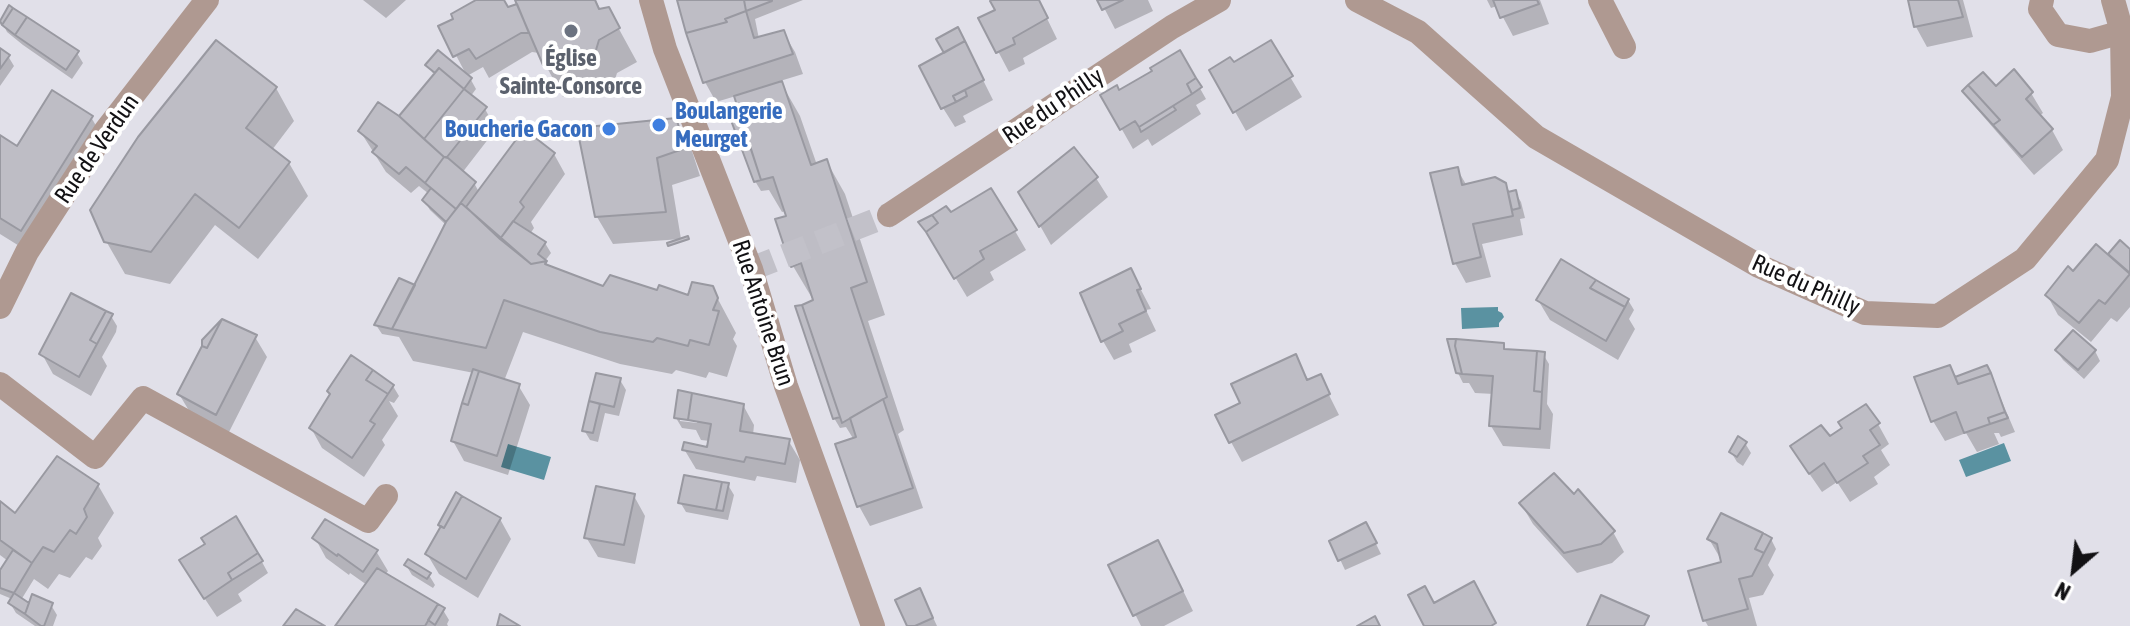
<!DOCTYPE html>
<html>
<head>
<meta charset="utf-8">
<style>
  body { margin:0 }
  #map { position:relative; width:2130px; height:626px; overflow:hidden; background:#e1e0e9; font-family:"Asap Condensed",sans-serif }
  canvas { display:block }
  .north { position:absolute; left:2034px; top:530px; width:80px; height:80px; -webkit-text-stroke:6px #fff; paint-order:stroke; rotate:208deg; font-size:22px; font-weight:700; line-height:32px; text-align:center; color:#121114 }
  .north::after { content:''; display:block; margin:auto; width:28px; height:36px; background:#121114; clip-path:polygon(50% 0,100% 100%,50% 72%,0 100%) }
</style>
</head>
<body>
<div id="map">
<canvas width="2130" height="626"></canvas>
<div class="north">N</div>
</div>
<script>
const c = document.querySelector('canvas').getContext('2d');
c.lineJoin = 'round';
function paint(path, color) { c.fillStyle = color; c.fill(path, 'evenodd'); }
function trace(path, color, width, dash) { c.strokeStyle = color; c.lineWidth = width; c.lineCap = dash ? 'butt' : 'round'; c.setLineDash(dash || []); c.stroke(path); }
function write(font, color, halo, rows, align = 'center') {
  c.font = font + ' "Asap Condensed",sans-serif'; c.lineWidth = 8; c.setLineDash([]); c.textBaseline = 'middle'; c.strokeStyle = halo; c.fillStyle = color; for (const [text, x, y, turn = 0] of rows) {
    c.save(); c.translate(x, y); c.rotate((+turn || 0) * Math.PI / 180); c.textAlign = isNaN(turn) ? turn : align; if (halo) c.strokeText(text, 0, 0); c.fillText(text, 0, 0); c.restore();
  }
}
const water = new Path2D(`
  M1498,307V311L1502,313L1504,317L1499,323V327L1462,329L1461,308Z
  M2004,443L2011,461L1966,477L1959,460Z
  M508,444L551,457L544,480L501,467Z`);
const shadow = new Path2D(`
  M363,0H406L386,18Z
  M480,0H502L508,10L520,14L517,0H596L601,11L608,9L637,62L617,73L614,83L603,94L597,96L583,90L563,97L539,53L532,52L489,78L483,67L467,76L441,27L456,19Z
  M680,0H803L755,19L759,39L783,32L795,52L803,74L780,81L800,116L817,165L827,162L845,194L885,315L868,321L904,430L898,434L923,508L870,526L859,506L854,440L846,427L840,428L834,418L820,295L812,298L793,266L789,218L786,211L782,212L769,190L761,191L755,181L737,112L742,120L743,119L736,96L716,102L705,82Z
  M996,0H1038L1057,39L1023,58L1025,64L1009,72L981,19L998,11Z
  M1100,0H1148L1153,11L1115,29Z
  M1487,0H1540L1549,24L1513,36L1497,6L1491,8Z
  M1909,0H1963L1973,37L1927,47L1916,27Z
  M2,22L77,53L83,63L72,79L23,45L7,32Z
  M1270,43L1302,97L1246,131L1212,71L1233,65Z
  M0,51L8,56L14,66L0,86Z
  M946,53L975,64L993,100L963,116L966,122L955,127L943,108Z
  M1180,53L1206,99L1196,105L1201,114L1152,146L1148,139L1133,149L1103,96L1119,93L1155,71Z
  M427,65L471,80L476,89L470,97L485,109L496,129L462,173L474,183L479,192L554,154L565,174L531,222L534,228L530,234L545,243L551,253L545,261L550,268L604,288L690,298L712,288L736,333L733,339L737,346L727,377L709,372L706,378L676,370L672,374L620,364L523,332L504,381L518,385L530,405L508,475L464,461L453,441L474,373L413,361L399,337L382,334L376,325L415,287L447,226L430,210L424,200L429,194L419,186L411,193L386,172L360,131L400,119L435,76Z
  M276,88L294,121L272,150L289,163L308,196L258,259L215,225L170,284L125,274L106,241Z
  M1996,89L2031,93L2043,113L2039,116L2052,130L2063,150L2034,175L1970,101L1964,91Z
  M91,117L107,145L37,257L0,234V138L18,149Z
  M675,120L691,148L700,176L672,185L681,239L613,244L597,217Z
  M1457,169L1467,186L1505,184L1511,194L1515,192L1521,202L1525,218L1520,219L1523,235L1482,244L1491,277L1466,283L1455,263Z
  M1096,178L1108,197L1051,245L1021,192Z
  M951,215L1015,231L1026,250L990,272L994,280L967,297L934,242Z
  M2120,243L2130,251V307L2117,322L2111,318L2091,342L2058,315L2047,295L2109,257Z
  M1131,271L1151,309L1146,310L1156,331L1129,344L1132,352L1114,360L1103,341Z
  M1538,300H1628L1634,310L1629,319L1635,329L1618,360L1550,320Z
  M111,316L117,326L116,332L102,357L107,366L91,396L53,374L42,354Z
  M255,337L267,357L228,434L191,414L179,394Z
  M1503,345L1507,352L1543,354L1549,364L1547,404L1553,414L1550,449L1503,446L1491,426L1494,394L1475,393L1469,383H1463L1458,373Z
  M2057,351H2095L2100,361L2084,379L2063,360Z
  M1295,357L1309,381L1320,377L1339,415L1242,462L1231,442L1243,404Z
  M597,375L620,380L626,390L619,416L605,413L598,442L590,440L584,430Z
  M1955,378L1995,385L2015,432L2001,437L1999,433H1994L1999,444L1977,452L1966,433L1945,441L1933,421L1917,379Z
  M393,386L399,396L394,403L389,401L398,416L382,440L385,445L364,477L322,448L311,428Z
  M743,405L754,425L753,435L788,440L800,460L796,483L757,476L755,481L696,469L684,449H709L710,441L701,440L696,430L682,428L676,418ZM680,417L698,420L697,423L680,421Z
  M1878,424L1889,444L1881,450L1890,465L1874,477L1878,484L1850,502L1837,482L1822,492L1804,466L1830,439L1844,429Z
  M1745,443L1751,453L1743,466L1737,462L1731,452Z
  M98,485L114,513L98,538L102,546L92,560L86,557L70,578L59,574L48,589L34,579L21,600L30,606L51,605L57,615L53,626H35L16,613L10,603L12,599L0,594V574L8,561L0,555V504L15,516Z
  M728,485L734,495L728,520L686,512L680,502Z
  M634,496L645,516L635,564L598,557L586,537Z
  M1573,496L1613,532L1624,552L1612,563L1577,573L1533,524L1521,504Z
  M500,519L511,539L478,598L439,574L427,554Z
  M1371,534L1381,554L1345,570L1332,542Z
  M315,538L376,551L388,571L385,575L443,610L449,620L447,624L448,626H338L367,585L350,573L349,575L326,558Z
  M1709,539H1771L1776,549L1768,565L1774,575L1763,595L1749,598L1757,626H1708L1705,621L1691,572L1723,563Z
  M262,562L268,573L238,594L242,601L217,617L193,581Z
  M1169,562L1193,611L1164,626H1141L1111,566Z
  M406,565L429,575L435,585L433,588L412,575Z
  M925,600L937,626H909Z`);
const building = new Path2D(`
  M476,0H504L508,7L517,4L529,33H521L476,59L469,49L453,57L438,26L453,19L451,14Z
  M515,0H595L599,9L609,7L620,28L599,40L596,50L585,62L577,64L563,58L543,65Z
  M677,0H744L746,11L725,19L727,22L686,33Z
  M744,0H772V1L746,11Z
  M992,0H1039L1048,18L1013,38L1015,44L996,53L978,18L995,10L990,1Z
  M1097,0H1123L1102,10Z
  M1493,0H1537L1539,4L1500,18Z
  M1908,0H1958L1963,17L1914,27Z
  M9,5L13,8L2,25L0,21Z
  M13,8L27,17L15,35L2,25Z
  M746,11L754,38L784,30L793,54L703,83L686,33L727,22L725,19Z
  M27,17L79,51L66,70L15,35Z
  M958,27L965,41L944,53L936,39Z
  M216,40L277,87L246,128L290,162L239,228L195,194L151,252L104,242L90,210L138,137Z
  M1271,40L1293,76L1233,113L1209,70L1230,57L1234,62Z
  M965,41L984,80L953,96L956,102L941,109L919,66Z
  M0,48L10,55L0,69Z
  M438,50L472,78L464,89L439,68L435,73L425,65Z
  M1180,50L1196,78L1187,84L1192,94L1139,127L1135,121L1120,130L1100,95L1117,85L1119,90L1152,71L1150,68Z
  M439,68L464,89L424,139L399,116Z
  M2014,69L2033,92L2026,99L2053,129L2022,157L1993,125L2000,120L1968,85L1983,72L1996,86Z
  M1196,78L1202,87L1192,94L1187,84Z
  M782,81L811,165L827,159L867,282L851,288L887,397L842,423L802,305L813,300L801,263L791,267L775,219L786,216L773,177L761,180L734,96Z
  M1968,85L2000,120L1993,125L1962,91Z
  M464,89L487,107L447,157H444L424,139Z
  M52,90L93,116L21,231L0,218V135L17,146Z
  M965,90L967,96L956,102L953,96Z
  M378,102L399,116L444,157L425,183L406,167L399,174L372,152L377,146L358,131Z
  M1173,106L1176,110L1141,132L1139,127Z
  M738,110L761,180L754,182L729,115Z
  M676,118L686,148L657,158L666,212L595,217L577,128Z
  M524,129L555,153L520,202L524,207L500,239L466,207Z
  M1074,147L1098,177L1039,227L1018,192Z
  M444,157L448,158L476,182L456,209L425,183Z
  M1458,167L1462,185L1495,177L1506,183L1513,216L1473,224L1481,257L1453,264L1430,173Z
  M431,188L456,209L446,222L422,200Z
  M991,188L1017,230L980,251L984,259L954,279L926,232L938,223L932,215L946,206L951,212Z
  M1516,190L1520,208L1512,210L1508,192Z
  M461,203L531,264L547,261L545,264L603,286L610,275L657,290L659,285L688,295L692,282L713,286L718,298L713,310L719,311L709,345L690,340L688,346L657,338L653,342L600,332L504,300L486,348L392,329L446,222Z
  M932,215L938,223L926,232L918,222Z
  M513,221L546,242L538,254L547,261L531,264L500,239Z
  M688,236L689,239L668,246L667,243Z
  M2120,240L2130,249V273L2108,254Z
  M2096,244L2130,274L2105,304L2099,300L2079,323L2045,295L2068,266L2073,271Z
  M1561,259L1596,280L1590,288L1625,307L1606,341L1536,300Z
  M1131,268L1141,289L1137,290L1146,311L1119,324L1123,331L1101,342L1080,293Z
  M399,278L415,285L392,329L374,325Z
  M1596,280L1629,299L1625,307L1590,288Z
  M71,293L106,311L90,340L97,344L79,377L39,354Z
  M802,305L840,417L833,419L795,306Z
  M106,311L113,314L97,344L90,340Z
  M222,319L207,348L202,346V340Z
  M222,319L257,335L216,415L177,394L202,346L207,348Z
  M2073,330L2096,350L2078,370L2055,350Z
  M1447,339H1456L1455,346L1462,374L1456,373Z
  M1456,339L1504,343V349L1537,351L1534,391L1542,392L1540,429L1489,426L1493,376L1462,374L1455,346Z
  M1537,351L1545,352L1542,392L1534,391Z
  M1296,354L1307,380L1321,374L1330,394L1229,443L1215,415L1240,403L1231,384Z
  M351,355L373,370L366,380L388,394L370,421L375,424L352,458L309,428L330,394L327,391Z
  M1950,365L1958,384L1991,373L2005,412L1988,418L1990,424L1964,433L1956,412L1931,422L1914,377Z
  M1987,365L1991,373L1958,384L1955,377Z
  M473,369L479,371L468,405L462,403Z
  M373,370L394,385L388,394L366,380Z
  M479,371L520,384L497,456L451,441L462,403L468,405Z
  M596,373L621,378L614,407L589,401Z
  M678,390L692,393L688,420L674,418Z
  M692,393L744,404L740,431L790,439L785,464L746,457L744,462L682,450L684,442L707,447L711,424L688,420Z
  M883,399L913,488L857,507L835,444L856,437L850,418Z
  M589,401L600,404L593,433L582,431Z
  M1866,404L1880,423L1870,430L1880,445L1863,456L1868,463L1837,483L1824,463L1809,474L1790,446L1821,425L1830,436L1842,428L1838,422Z
  M2005,412L2008,418L1990,424L1988,418Z
  M1738,436L1747,442L1737,457L1729,452Z
  M57,456L99,484L84,509L87,517L76,534L70,530L54,552L43,547L32,563L0,540V501L15,513Z
  M1554,473L1574,494L1578,489L1615,531L1601,544L1564,553L1519,503Z
  M684,475L722,482L716,510L678,503Z
  M722,482L729,483L723,511L716,510Z
  M596,486L635,494L624,545L584,538Z
  M456,492L462,496L444,528L438,525Z
  M462,496L501,518L466,579L425,554L441,526L444,528Z
  M1721,513L1763,533L1755,549L1764,553L1752,576L1739,579L1748,609L1703,621L1688,571L1721,562L1717,544L1707,539Z
  M236,516L258,553L228,573L232,580L204,599L179,560L205,544L201,538Z
  M325,519L378,550L363,572L338,554L337,556L312,538Z
  M1366,522L1377,543L1338,561L1329,541Z
  M1763,533L1772,538L1764,553L1755,549Z
  M1158,540L1183,591L1133,616L1108,565Z
  M13,550L32,563L14,593L0,588V570Z
  M258,553L263,561L232,580L228,573Z
  M408,559L431,573L427,579L404,565Z
  M377,568L438,604L425,626H335Z
  M1474,581L1496,623L1491,626H1424L1408,595L1425,586L1434,603Z
  M920,588L933,618L915,626H907L895,600Z
  M14,593L29,603L25,614L8,603Z
  M32,594L53,603L44,626H41L25,614Z
  M1601,595L1649,616L1644,626H1587Z
  M438,604L445,608L435,625L428,620Z
  M296,609L325,626H283Z
  M500,614L520,626H497Z
  M1375,616L1380,626H1357Z`);
const minorTunnel = new Path2D(`
  M751,269L889,215`);
const minor = new Path2D(`
  M651,0L665,49L751,269L786,386L873,626
  M1357,0L1418,32L1536,137L1759,266L1865,313L1938,316L2025,259L2107,160L2123,97L2122,32L2113,0
  M1600,0L1624,47
  M2042,0L2040,9L2058,35L2090,41L2122,32
  M889,215L1172,27L1219,0
  M0,307L27,252L106,130L207,0
  M0,384L95,457L143,398L368,521L386,496`);
const markers = [
  [571,31,8,"#6b7280"],
  [659,125,8,"#3f7fe0"],
  [609,129,8,"#3f7fe0"]
];
const worshipNames = [
  ["Église",571,58],
  ["Sainte-Consorce",571,86]
];
const streetNames = [
  ["Rue du Philly",1053,106,-34],
  ["Rue de Verdun",97,149,-55],
  ["Rue du Philly",1806,285,24],
  ["Rue Antoine Brun",763,313,72]
];
const shopNames = [
  ["Boulangerie",675,111],
  ["Meurget",675,139],
  ["Boucherie Gacon",593,129,"right"]
];
paint(water, '#5a92a1');
paint(shadow, '#0003');
paint(building, '#bebdc5');
trace(building, '#9999a1', 2);
trace(minorTunnel, '#c2c1c9', 24, [24, 12]);
trace(minor, '#af9991', 24);
for (const [x, y, r, color] of markers) { const dot = new Path2D(); dot.arc(x, y, r, 0, 2 * Math.PI); c.fillStyle = color; c.fill(dot); trace(dot, '#fff', 3); }
write('bold 24px', '#5b616d', '#fff', worshipNames);
write('24px', '#121114', '#fff', streetNames);
write('bold 24px', '#366cbe', '#fff', shopNames, 'left');
</script>
</body>
</html>
